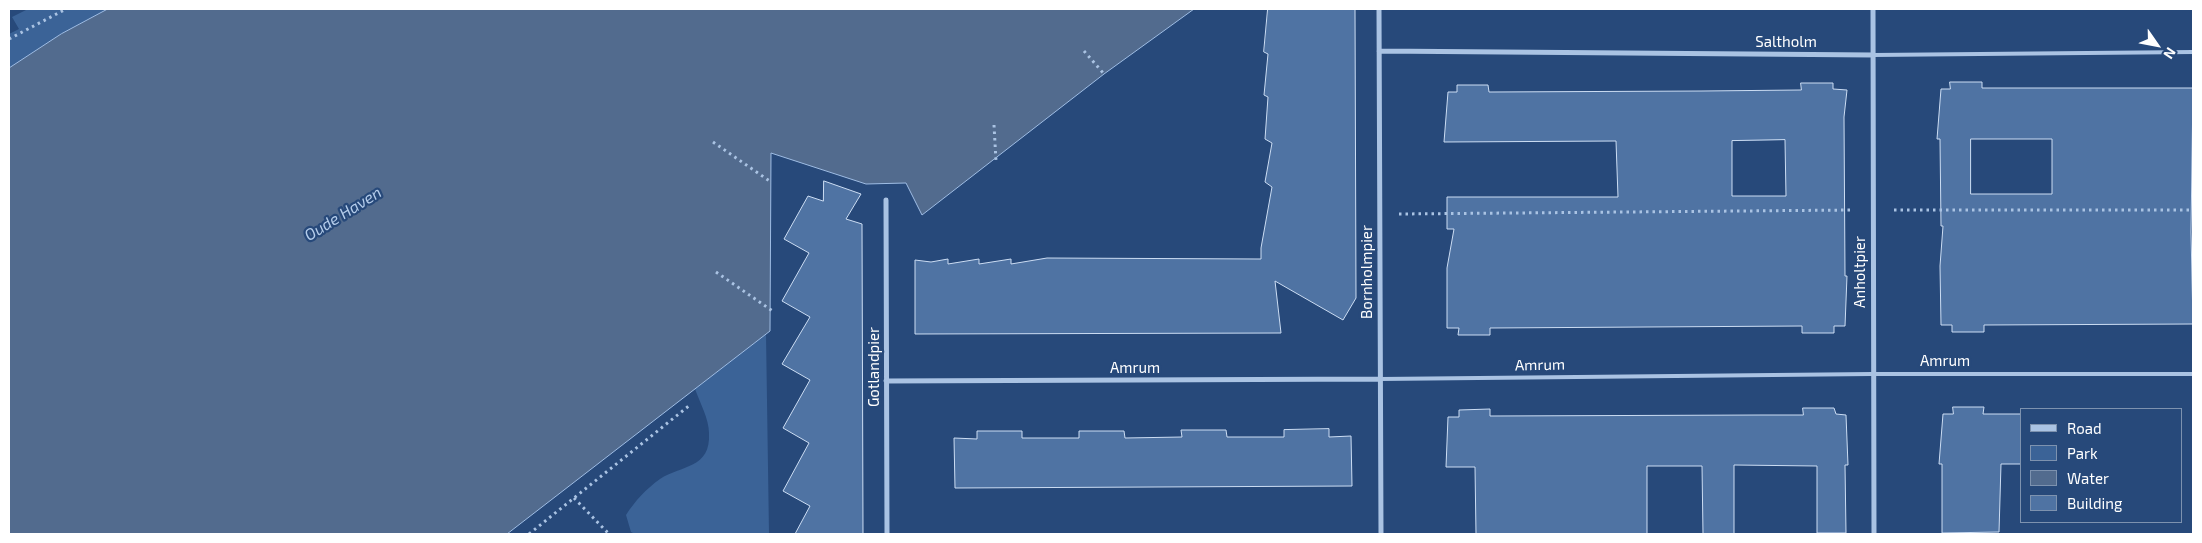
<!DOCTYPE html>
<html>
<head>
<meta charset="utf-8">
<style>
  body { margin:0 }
  #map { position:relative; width:2202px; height:543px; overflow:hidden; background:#27497a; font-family:"Exo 2",sans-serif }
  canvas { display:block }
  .frame { position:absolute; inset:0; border:10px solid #fff; pointer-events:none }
  .legend { position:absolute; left:2020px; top:408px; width:162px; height:115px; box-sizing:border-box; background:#27497a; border:1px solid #7d92af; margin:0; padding:6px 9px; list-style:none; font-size:15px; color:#fff }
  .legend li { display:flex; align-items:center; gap:10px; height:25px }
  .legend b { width:25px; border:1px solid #7d92af }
  .north { position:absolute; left:2132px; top:20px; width:50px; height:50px; -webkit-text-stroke:4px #27497a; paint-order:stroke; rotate:123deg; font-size:14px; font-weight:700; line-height:20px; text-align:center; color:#fff }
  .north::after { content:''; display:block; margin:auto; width:18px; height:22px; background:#fff; clip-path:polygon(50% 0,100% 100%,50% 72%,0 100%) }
</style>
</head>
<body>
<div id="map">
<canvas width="2202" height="543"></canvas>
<div class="frame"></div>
<ul class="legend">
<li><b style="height:6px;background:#aac3e3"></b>Road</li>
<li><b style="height:14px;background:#3b6397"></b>Park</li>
<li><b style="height:14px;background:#526b8e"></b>Water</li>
<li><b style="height:14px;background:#4f73a3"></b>Building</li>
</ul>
<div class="north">N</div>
</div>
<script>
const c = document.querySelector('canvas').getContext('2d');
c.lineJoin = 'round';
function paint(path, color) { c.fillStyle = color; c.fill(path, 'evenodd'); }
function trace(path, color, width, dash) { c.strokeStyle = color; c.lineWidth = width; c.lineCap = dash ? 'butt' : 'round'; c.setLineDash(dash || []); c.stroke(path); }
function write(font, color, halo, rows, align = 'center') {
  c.font = font + ' "Exo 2",sans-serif'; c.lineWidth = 4.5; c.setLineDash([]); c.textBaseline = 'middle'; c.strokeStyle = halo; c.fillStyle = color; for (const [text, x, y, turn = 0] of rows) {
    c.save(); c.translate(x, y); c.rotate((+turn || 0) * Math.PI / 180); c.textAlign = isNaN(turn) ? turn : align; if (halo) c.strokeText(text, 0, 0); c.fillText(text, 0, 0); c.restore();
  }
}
const green = new Path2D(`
  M28,9H108L61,34L9,68V34L19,29L12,17Z
  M766,334L769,534H635L631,532L626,515C635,501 646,489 660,479C681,465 711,469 709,433C709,419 700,403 695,389Z`);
const water = new Path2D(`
  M108,9H1194L1104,74L922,215L906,183L866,184L771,153L770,331L507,534H9V68L61,34Z`);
const building = new Path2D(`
  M1268,9H1355L1356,298L1343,320L1275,281L1281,333L915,334V260L931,262L948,259V264L979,259V264L1011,259V264L1047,258L1261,259V248L1272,187L1265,182L1272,143L1265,139L1268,97L1264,95L1268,54L1264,52Z
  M1950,82H1982V88H2193L2191,232L2193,324L1984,325V332H1952V325H1941L1940,266L1943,226H1941L1940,139H1937L1941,89H1950ZM1971,139H2052V194H1971Z
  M1801,83H1833V89L1847,90L1844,117L1845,276H1847L1845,326H1834V333H1802V326L1490,328V335H1458L1459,328H1447V268L1454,229H1447V197H1618L1616,141L1444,142L1448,92H1457V85H1488L1489,92L1702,91L1801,90ZM1785,140L1786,196H1732V141Z
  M824,181L861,194L846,219L862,224L863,534H795L810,506L783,491L809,443L783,428L810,380L782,364L810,317L782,301L809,253L784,239L808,196L823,201Z
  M1953,407H1984L1983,414H2021V464H2001L1999,532L1942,533V464H1939L1943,414H1953Z
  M1803,408H1834L1836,414L1846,415L1848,465H1845L1846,533H1817V466L1734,465V534H1703L1702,466H1647V534H1476L1475,467H1446L1448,417H1459V410L1490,409V416L1760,415H1803Z
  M1329,429V437L1351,436L1352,486L955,488L954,438L977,439V431H1022V438H1079V431H1124L1125,438L1182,437L1181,430H1226L1227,437H1284V430Z`);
const path = new Path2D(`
  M9,39L66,9
  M1084,51L1104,74
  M994,125L996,161
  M713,142L771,182
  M1894,210H2193
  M1399,214L1853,210
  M716,272L774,312
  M574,498L609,534
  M529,534L690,405`);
const lane = new Path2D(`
  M1873,55L2193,52
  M1380,379L1872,374H2193`);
const street = new Path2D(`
  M1379,9L1381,534
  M1873,9L1874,534
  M1379,51L1873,55
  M886,200L887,534
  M886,381L1380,379`);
const streetNames = [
  ["Saltholm",1786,42],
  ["Bornholmpier",1367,272,-90],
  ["Anholtpier",1860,272,-90],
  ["Amrum",1945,361],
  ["Amrum",1540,365,-1],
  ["Gotlandpier",874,367,-90],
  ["Amrum",1135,368]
];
const waterNames = [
  ["Oude Haven",343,214,-32]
];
paint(green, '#3b6397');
paint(water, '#526b8e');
trace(water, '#9fbde4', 1);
paint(building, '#4f73a3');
trace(building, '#ccddf3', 1);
trace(path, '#aac3e3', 3, [2.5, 4]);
trace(lane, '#aac3e3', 4);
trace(street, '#aac3e3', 5);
write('15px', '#fff', '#27497a', streetNames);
write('italic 16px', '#b5cdeb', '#27497a', waterNames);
</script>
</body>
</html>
